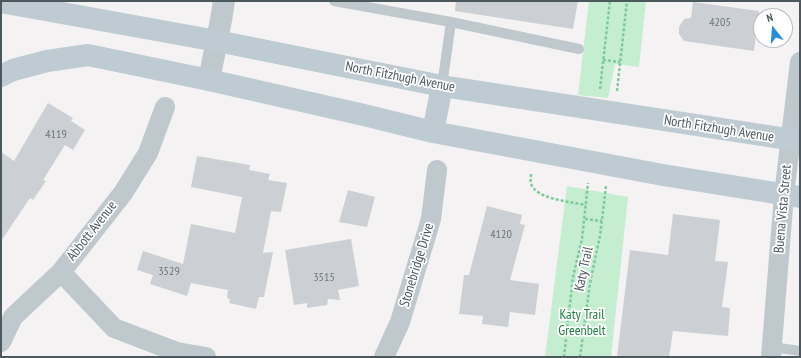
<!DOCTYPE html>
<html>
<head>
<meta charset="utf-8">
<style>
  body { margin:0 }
  #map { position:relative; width:801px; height:358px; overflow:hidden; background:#f4f2f2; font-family:"PT Sans Narrow",sans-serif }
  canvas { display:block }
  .frame { position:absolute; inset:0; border:2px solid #4b585e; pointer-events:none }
  .north { position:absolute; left:753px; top:8px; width:40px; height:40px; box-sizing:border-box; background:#fff; border:1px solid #b7bcbf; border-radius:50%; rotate:343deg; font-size:11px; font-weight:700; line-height:16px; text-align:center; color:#4b585e }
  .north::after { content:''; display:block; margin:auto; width:14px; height:18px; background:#268eda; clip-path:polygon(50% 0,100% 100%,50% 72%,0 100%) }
</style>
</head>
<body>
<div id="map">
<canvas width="801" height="358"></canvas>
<div class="frame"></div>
<div class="north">N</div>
</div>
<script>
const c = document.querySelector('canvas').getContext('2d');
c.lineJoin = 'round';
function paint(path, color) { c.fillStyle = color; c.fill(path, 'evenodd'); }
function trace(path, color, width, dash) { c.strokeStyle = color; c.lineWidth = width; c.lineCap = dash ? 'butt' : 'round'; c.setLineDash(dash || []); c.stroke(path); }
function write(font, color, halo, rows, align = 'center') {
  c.font = font + ' "PT Sans Narrow",sans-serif'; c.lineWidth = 3.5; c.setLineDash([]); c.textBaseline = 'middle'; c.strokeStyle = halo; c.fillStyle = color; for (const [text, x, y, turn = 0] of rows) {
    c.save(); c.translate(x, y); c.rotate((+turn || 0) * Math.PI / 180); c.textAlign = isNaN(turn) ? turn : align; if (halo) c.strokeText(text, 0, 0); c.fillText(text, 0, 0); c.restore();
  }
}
const green = new Path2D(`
  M589,1H646L639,67L615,64L608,98L578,95Z
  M567,186L628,197L611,357H545Z`);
const building = new Path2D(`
  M456,1H578L573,29L455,11Z
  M693,2L759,11L754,51L684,41L679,34V27L684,19L691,18Z
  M48,103L73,118L71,121L85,130L73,150L65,145L43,180L46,181L33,200L30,198L1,241V152L14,161Z
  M197,156L250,165L249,170L270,174L268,180L287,183L281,212L271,211L263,253L273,252L264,297H259L256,309L229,303L230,299L227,298L228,290L191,283L187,296L150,284L153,275L137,270L143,251L183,264L191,224L235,233L242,197L191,187Z
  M348,190L375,197L367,227L339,222Z
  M487,206L522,215L520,224L525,225L510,280L539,284L535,315L510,312L508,327L482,324L483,316L459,314L464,275H469Z
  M673,214L720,220L715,261L728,262L722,307L730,308L728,336L673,331L669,357H617L630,250L668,255Z
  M351,239L359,286L338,290L340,300L328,299L327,305L307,308V303L294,305L285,250Z`);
const path = new Path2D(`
  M603,60L620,62
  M600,89L610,1
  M617,91L627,1
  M531,174C531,177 530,180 531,183C534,199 572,202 586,205
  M585,219L602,221
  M564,357L573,277L582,239L588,183
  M580,357L590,283L600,236L606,186`);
const service = new Path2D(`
  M334,1L451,22L579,49
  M442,86L451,22
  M772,347L800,351`);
const minor = new Path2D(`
  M61,272L114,328L177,352L206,357
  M1,342L13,317L61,272L123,193L148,153L165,107
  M384,357L400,322L431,219L437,170
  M771,357L784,195L800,62`);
const tertiary = new Path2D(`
  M209,80L221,20L224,1`);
const secondary = new Path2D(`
  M1,2L217,41L442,86L800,141
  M1,76L13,70L47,61L88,55L209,80L364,115L433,132L663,175L800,197
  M433,132L442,86`);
const numberNames = [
  ["4205",720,23],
  ["4119",56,135],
  ["4120",501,235],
  ["3529",169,272],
  ["3515",324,278]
];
const streetNames = [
  ["North Fitzhugh Avenue",400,77,11],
  ["North Fitzhugh Avenue",719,129,9],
  ["Buena Vista Street",783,209,-85],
  ["Abbott Avenue",92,231,-52],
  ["Stonebridge Drive",417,265,-73],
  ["Katy Trail",584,269,-78]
];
const parkNames = [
  ["Katy Trail",582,315],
  ["Greenbelt",582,331]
];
paint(green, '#c4eecf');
paint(building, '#ccd0d4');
trace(path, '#7eca9a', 2.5, [3, 2]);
trace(service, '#bfc8cd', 10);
trace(minor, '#bfc8cd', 20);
trace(tertiary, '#bfc8cd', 22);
trace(secondary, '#bfcbd2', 22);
write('12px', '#6b767c', null, numberNames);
write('14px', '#4b585e', '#fff', streetNames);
write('14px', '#1e7d40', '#fff', parkNames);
</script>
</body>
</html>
